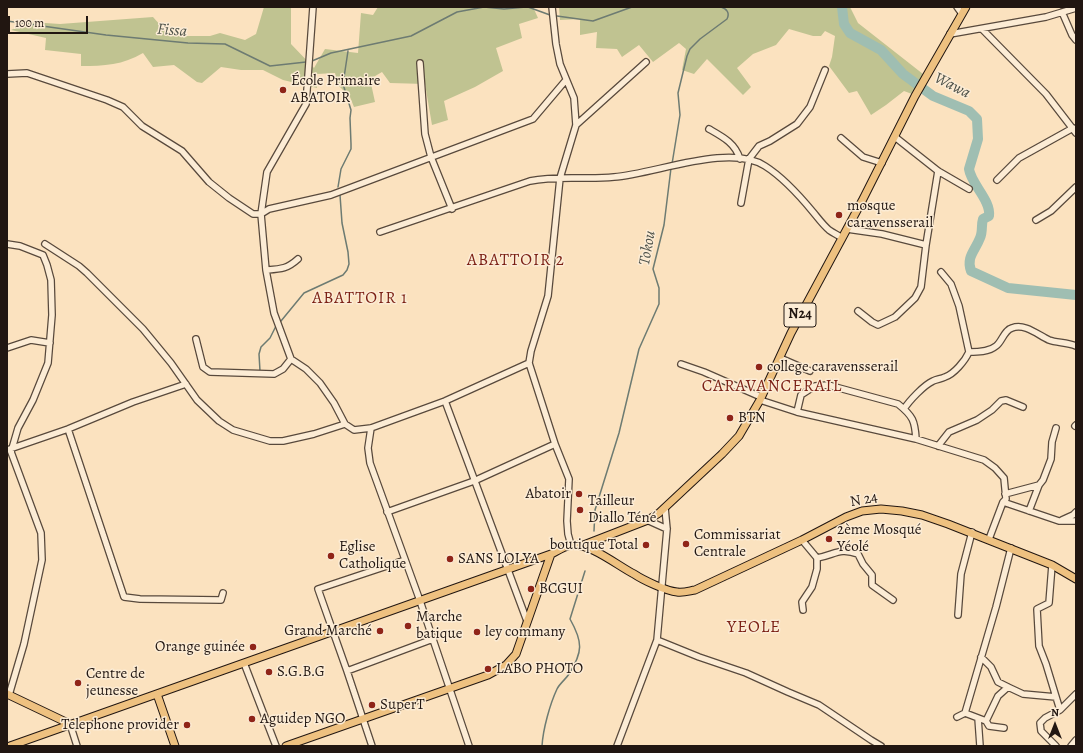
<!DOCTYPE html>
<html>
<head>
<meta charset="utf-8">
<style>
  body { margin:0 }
  #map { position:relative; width:1083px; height:753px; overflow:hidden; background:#fbe2bf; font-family:Alegreya,serif }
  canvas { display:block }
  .frame { position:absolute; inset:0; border:8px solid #211611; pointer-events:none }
  .north { position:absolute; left:1035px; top:705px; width:40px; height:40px; -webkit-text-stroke:3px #fcecd5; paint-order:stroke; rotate:0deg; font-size:11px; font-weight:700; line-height:16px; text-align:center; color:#211611 }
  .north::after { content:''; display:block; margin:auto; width:14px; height:18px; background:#211611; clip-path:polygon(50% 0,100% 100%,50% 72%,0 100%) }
  .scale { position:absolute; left:8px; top:16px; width:80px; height:18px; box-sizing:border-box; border:2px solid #211611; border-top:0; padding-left:5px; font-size:12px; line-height:14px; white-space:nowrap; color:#211611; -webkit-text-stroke:3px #fcecd5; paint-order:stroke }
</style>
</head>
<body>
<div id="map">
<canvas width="1083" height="753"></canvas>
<div class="frame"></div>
<div class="north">N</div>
<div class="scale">100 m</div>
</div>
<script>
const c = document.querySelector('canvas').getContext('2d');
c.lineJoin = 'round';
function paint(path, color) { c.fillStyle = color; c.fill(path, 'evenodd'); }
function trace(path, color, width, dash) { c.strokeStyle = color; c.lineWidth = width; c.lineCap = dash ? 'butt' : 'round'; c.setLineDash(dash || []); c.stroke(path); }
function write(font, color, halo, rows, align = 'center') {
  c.font = font + ' Alegreya,serif'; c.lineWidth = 3; c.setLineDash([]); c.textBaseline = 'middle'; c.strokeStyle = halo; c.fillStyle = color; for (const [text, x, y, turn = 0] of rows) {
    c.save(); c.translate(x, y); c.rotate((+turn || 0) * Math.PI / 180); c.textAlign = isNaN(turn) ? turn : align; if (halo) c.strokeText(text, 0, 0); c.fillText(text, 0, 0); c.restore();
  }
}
const green = new Path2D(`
  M264,7H291V44L314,68L325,49L358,53L361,13L373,15L378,7H533L538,18L519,24L522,38L496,48L503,71L475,87L444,101L448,120L432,125L425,84L390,83L382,72L370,79L375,102L354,107L350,97L338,85L335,73L317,74V88L283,80L263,70H241L221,67L202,83L197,82L174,65L153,67L143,53C123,65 104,66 81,66V54L45,50L46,38L11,30L30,22L60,24L153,17L170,36H210L220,33L245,40L256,34Z
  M559,7H850L858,23L923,74L912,94L904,91L886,105L871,115L857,91L849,93L829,66L832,57L835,36L825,31L821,36H813L789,29L776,45L753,54L737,68L751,87L743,95L707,59L694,74L682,70L686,49L679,43L653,62L639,45L622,57L617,49L596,48L597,32L580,35V19L560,20Z`);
const stream = new Path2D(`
  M528,7L550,15
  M557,16L593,21L632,7
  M7,21L106,35L188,43L225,44L270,66L306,62
  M312,61L331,53L411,36L457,12L484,7L504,9L526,7
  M672,164L680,115L678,93L687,56L690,49L700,39L727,19C730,13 727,9 721,7
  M338,187L341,169L351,149V144L350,118L351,110L343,84L348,51
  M281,321L304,293L343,275L347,270L349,264L348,252L342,223L340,195
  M260,371L259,354L261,347L270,338L276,326
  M594,531L595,510L619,433L639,349L659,304V288L653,269L664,225L671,168
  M542,746C543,729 550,704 557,689C560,683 566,679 569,674C583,652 583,642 570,619L585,571`);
const river = new Path2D(`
  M842,7L844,24L850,33L881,50L903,74L933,96L969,111L977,119L978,139L969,169C971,184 991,200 989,216L983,219C981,225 983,232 980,238C975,251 966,257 971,271L1008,288L1076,295`);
const minor = new Path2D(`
  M313,7L306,104L267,172L261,214L266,270L274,313L291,359L306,369L320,383L334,403L345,424L354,430L371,428L445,401L529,363
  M552,7L556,44L560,64L574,98L576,125L560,178L548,296L531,351L529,363L555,444L569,479L567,521L568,534L571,545
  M957,7L962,14
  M1062,12L1072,35L1076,40
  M982,29L1046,94L1076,133
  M950,34L1046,17L1076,8
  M420,63L425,134L431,157L452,209
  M7,74L27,73L107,100L123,107L142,126L182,151L209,182L229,198L253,214H261L269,209L331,195L533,119L566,80
  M576,125L646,62
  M709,129C723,137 735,143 740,159
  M895,137L938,171L969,189
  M841,138L863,157L882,163
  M997,180L1019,158L1073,128
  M741,203L749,159L759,146L770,141L797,124L810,107L825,70
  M1036,220L1051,211L1076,187
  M847,229L882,234L926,245
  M380,232L530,181C558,175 586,180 614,177C655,174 729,143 765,166C784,178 799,195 813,212C818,218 823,225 829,230C833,233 838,235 842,238
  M7,244L20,246L43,255L47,265L51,280L52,315L48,363L33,400L18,428L11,452L41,533L42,560L24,644L9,695
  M45,244L79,266L87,273L143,329L171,363L197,400L219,421L233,430L270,441H283L314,434L345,424
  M266,270C281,269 287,269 298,259
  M858,311L872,322L878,325L895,317L915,298L921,287L926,245L938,171
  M196,339L203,367L210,372L274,374L283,369L291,359
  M7,348L31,340L50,343
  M969,352C977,352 989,352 996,346C1002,342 1004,330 1012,328C1025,323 1038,335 1049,340C1057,343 1067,342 1076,346
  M780,358L810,371
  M681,364L704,372L761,397
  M760,400L797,412L916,439L984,460L995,468L1004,478L1006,499L1003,502L989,539
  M445,401L527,621
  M904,409C909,401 924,385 933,381C937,379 941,379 945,377C954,374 965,361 969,352L959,306L951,284L941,272
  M797,412L801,395L815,386L828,385L898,404C913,416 915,421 916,439
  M1075,426L1076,425
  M371,428L368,448L370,463L419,598L469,746
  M68,429L124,597L140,599L221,600L223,593
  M938,446L949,432L977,420L992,410L1001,401L1006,400L1023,407
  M7,450L68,429L133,402L186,384
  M1005,494L1039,485
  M1003,502L1059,521H1076
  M1029,511L1039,485L1043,480L1051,459L1052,442L1056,428
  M387,512L474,481L555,444
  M647,520L667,529
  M1062,520L1073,515L1076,512
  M802,540L817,558C835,555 839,547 858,554L863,564L872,575V585L893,600
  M1052,565L1049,603L1037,609L1039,646L1046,664L1060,710L1045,718L1040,723L1041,731L1056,746
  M803,610L802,602L812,587L817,569V558
  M958,615L961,574L972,532
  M657,640L699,657L746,673L788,692L819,705L871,740L881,746
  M981,657L991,667L998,682L1008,687L1023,694L1056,697
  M244,663L276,746
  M347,671L433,639
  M1060,710L1076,694
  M965,713L996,607L1011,548
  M957,717L965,713L986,721L989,726L1004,728
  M978,718L980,746
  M986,721L998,696L1008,687
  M70,724L77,746
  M372,746L347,671L318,589L405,560
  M617,746L657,640L667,529L665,508
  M1071,746L1076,740`);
const major = new Path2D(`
  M581,546L648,520L659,513L722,454L739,436L760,400L791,333L862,201L915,96L966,7
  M7,694L70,724
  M157,694L175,746
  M10,746L551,554C557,551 564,547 570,545C589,542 618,566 634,574C643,580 666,591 677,592C683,593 689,591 695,590L802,540L846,517L862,511L881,509L902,511L922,515L948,524L1052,565L1076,579
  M286,746L488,675L506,665L516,654L551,554`);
const markers = [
  [283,90,4,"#8f2418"],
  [839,215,4,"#8f2418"],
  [759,367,4,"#8f2418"],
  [730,418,4,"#8f2418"],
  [579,494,4,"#8f2418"],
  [580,510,4,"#8f2418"],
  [829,539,4,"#8f2418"],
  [686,544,4,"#8f2418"],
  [646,545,4,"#8f2418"],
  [331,556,4,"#8f2418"],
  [450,559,4,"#8f2418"],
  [531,589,4,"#8f2418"],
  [408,626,4,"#8f2418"],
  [380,631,4,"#8f2418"],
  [477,632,4,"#8f2418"],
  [253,647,4,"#8f2418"],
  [488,669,4,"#8f2418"],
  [269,672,4,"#8f2418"],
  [78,683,4,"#8f2418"],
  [372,705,4,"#8f2418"],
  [252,719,4,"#8f2418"],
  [187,725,4,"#8f2418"]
];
const shields = [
  [800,315,32]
];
const shieldNames = [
  ["N24",800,315]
];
const poiNames = [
  ["École Primaire",291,81],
  ["ABATOIR",291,98],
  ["mosque",847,206],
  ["caravensserail",847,223],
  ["college caravensserail",767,367],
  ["BTN",738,418],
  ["Abatoir",571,494,"right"],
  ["Tailleur",588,501],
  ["Diallo Téné",588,518],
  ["2ème Mosqué",837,530],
  ["Yéolé",837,547],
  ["Commissariat",694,535],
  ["Centrale",694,552],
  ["boutique Total",638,545,"right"],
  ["Eglise",339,547],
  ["Catholique",339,564],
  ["SANS LOI YA",458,559],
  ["BCGUI",539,589],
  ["Marche",416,617],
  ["batique",416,634],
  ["Grand Marché",372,631,"right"],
  ["ley commany",485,632],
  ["Orange guinée",245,647,"right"],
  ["LABO PHOTO",496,669],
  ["S.G.B.G",277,672],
  ["Centre de",86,674],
  ["jeunesse",86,691],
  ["SuperT",380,705],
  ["Aguidep NGO",260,719],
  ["Telephone provider",179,725,"right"]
];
const streetNames = [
  ["N 24",864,500,-11]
];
const waterNames = [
  ["Fissa",172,31,5],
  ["Wawa",952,86,27],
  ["Tokou",648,248,-80]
];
const quarterNames = [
  ["ABATTOIR 2",516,261],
  ["ABATTOIR 1",360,299],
  ["CARAVANCERAIL",772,387],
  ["YEOLE",754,628]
];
paint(green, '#c0c391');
trace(stream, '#6d7b72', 1.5);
trace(river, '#9fbeb2', 10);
trace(minor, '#58493c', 8);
trace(major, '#211611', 9);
trace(minor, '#fcecd5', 5.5);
trace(major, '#eec180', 7);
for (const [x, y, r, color] of markers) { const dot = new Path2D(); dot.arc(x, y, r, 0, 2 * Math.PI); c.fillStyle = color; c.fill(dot); trace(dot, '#fcecd5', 1.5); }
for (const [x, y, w] of shields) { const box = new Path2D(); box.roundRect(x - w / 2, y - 12, w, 24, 3); c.fillStyle = '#fcecd5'; c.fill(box); trace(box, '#211611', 1); }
write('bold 14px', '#211611', null, shieldNames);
write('15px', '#211611', '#fcecd5', poiNames, 'left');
write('15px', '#211611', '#fcecd5', streetNames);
write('italic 16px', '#4d5149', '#fcecd5', waterNames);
c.letterSpacing = '1px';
write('17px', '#7a1f14', '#fcecd5', quarterNames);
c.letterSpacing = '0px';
</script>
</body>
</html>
